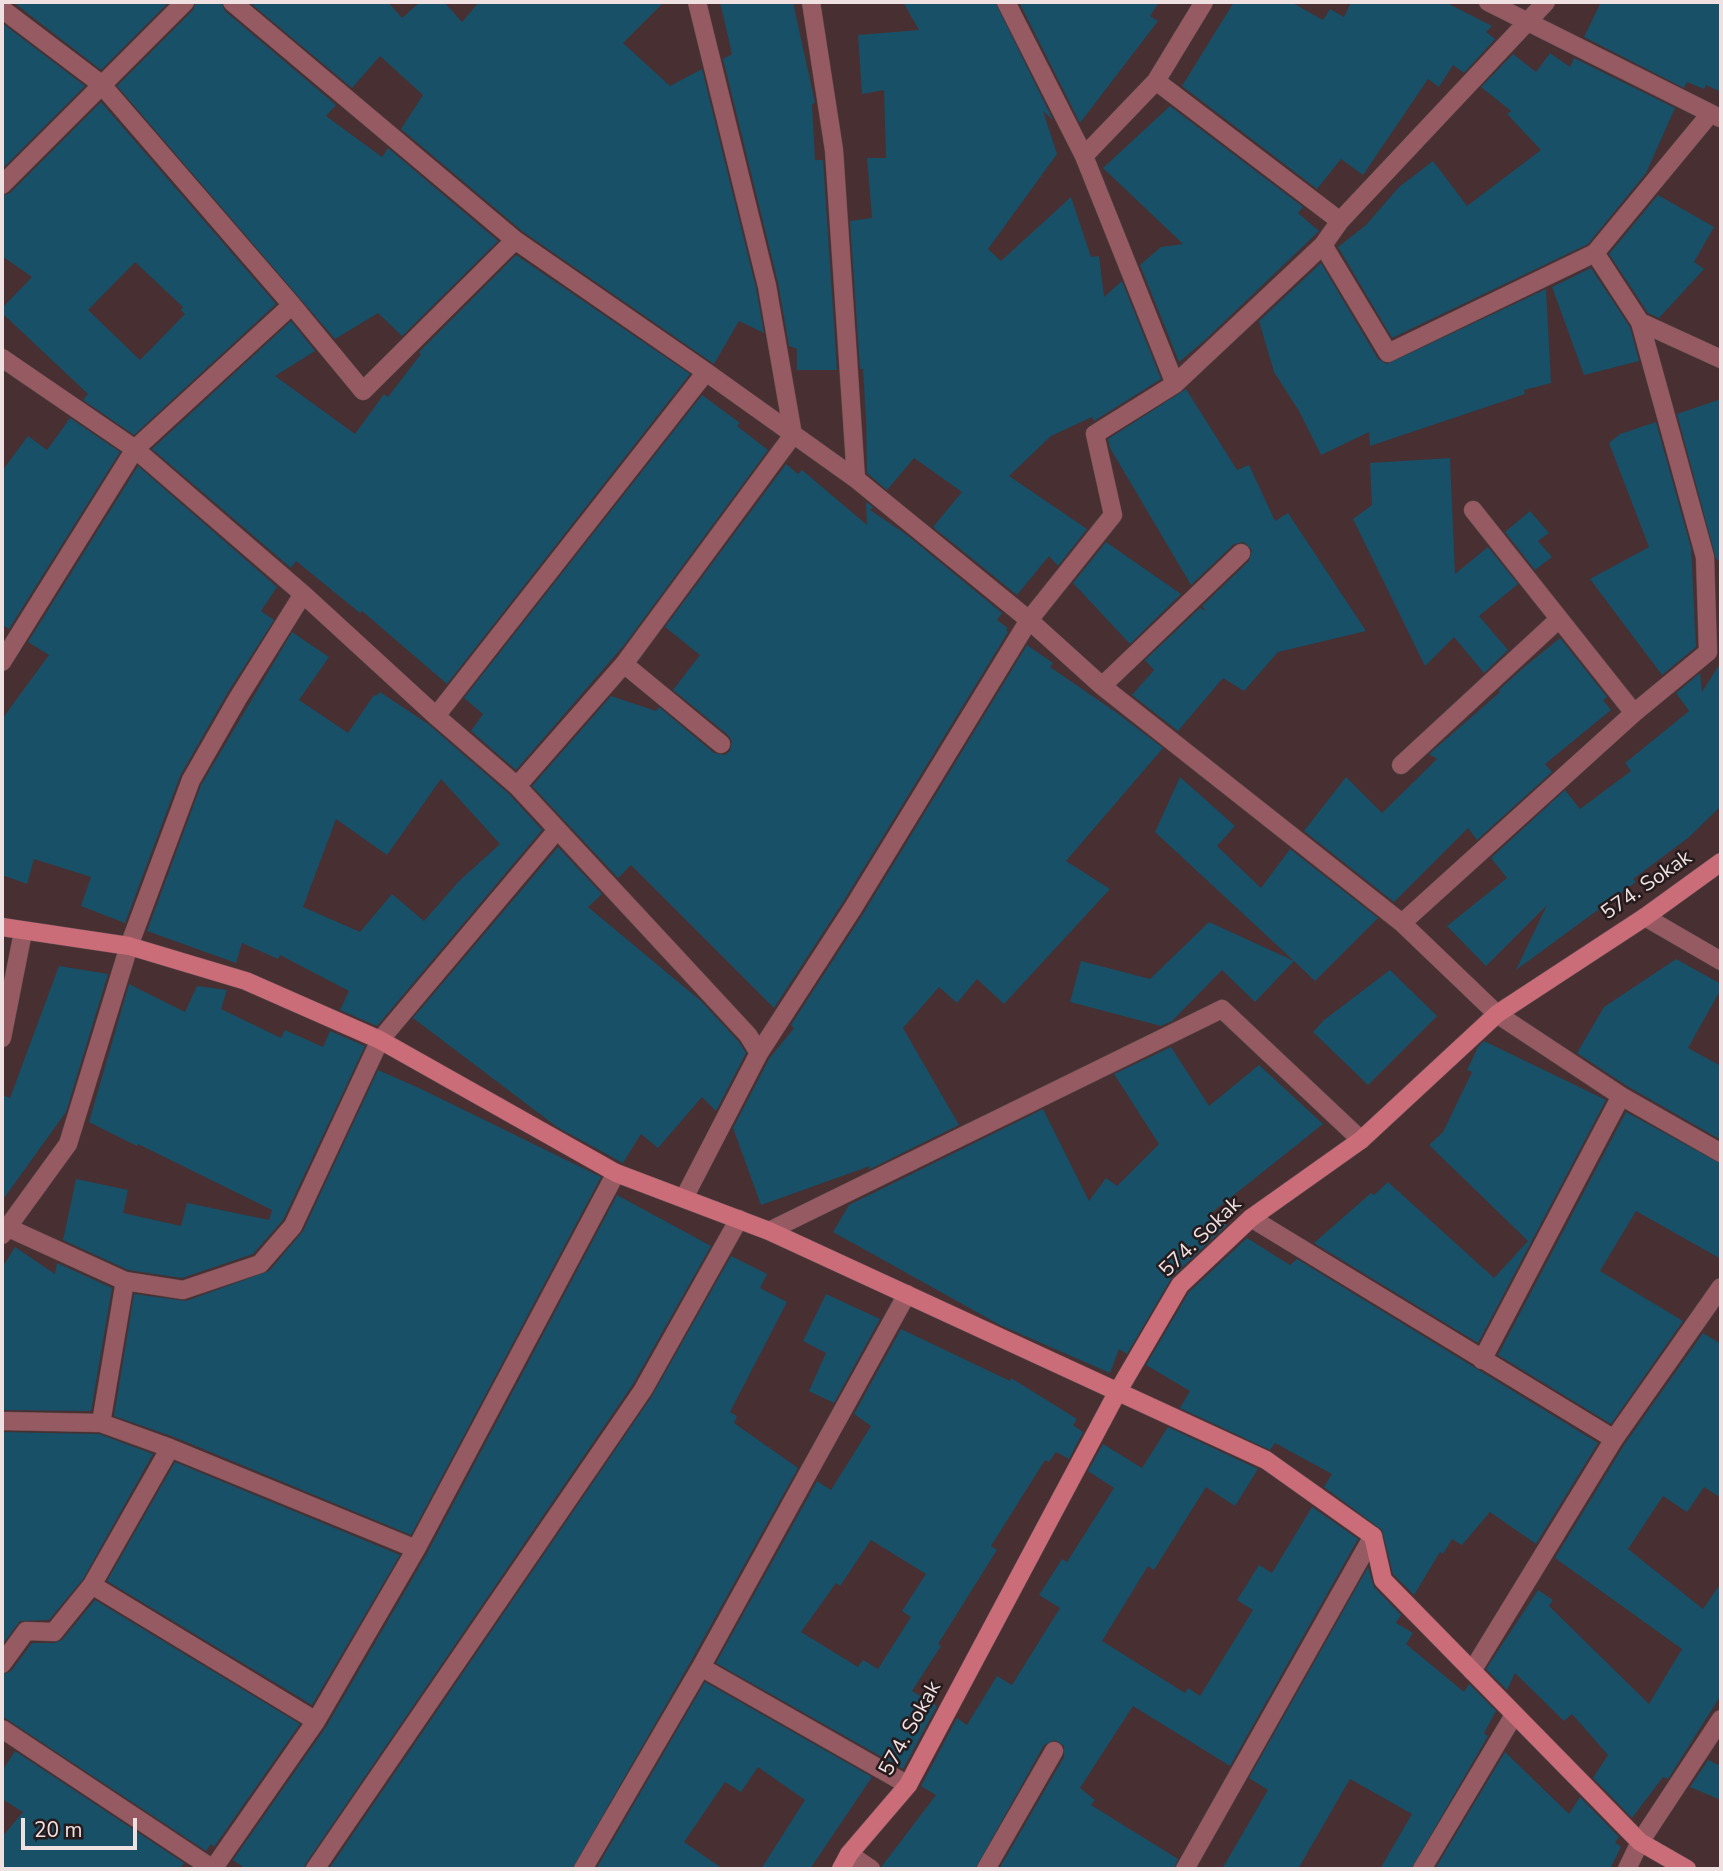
<!DOCTYPE html>
<html>
<head>
<meta charset="utf-8">
<style>
  body { margin:0 }
  #map { position:relative; width:1723px; height:1871px; overflow:hidden; background:#472f32; font-family:"Nunito Sans",sans-serif }
  canvas { display:block }
  .frame { position:absolute; inset:0; border:4px solid #efe0e1; pointer-events:none }
  .scale { position:absolute; left:21px; top:1818px; width:116px; height:32px; box-sizing:border-box; border:4px solid #efe0e1; border-top:0; padding-left:9px; font-size:21px; line-height:24px; white-space:nowrap; color:#efe0e1; -webkit-text-stroke:5px #261b1c; paint-order:stroke }
</style>
</head>
<body>
<div id="map">
<canvas width="1723" height="1871"></canvas>
<div class="frame"></div>
<div class="scale">20 m</div>
</div>
<script>
const c = document.querySelector('canvas').getContext('2d');
c.lineJoin = 'round';
function paint(path, color) { c.fillStyle = color; c.fill(path, 'evenodd'); }
function trace(path, color, width, dash) { c.strokeStyle = color; c.lineWidth = width; c.lineCap = dash ? 'butt' : 'round'; c.setLineDash(dash || []); c.stroke(path); }
function write(font, color, halo, rows, align = 'center') {
  c.font = font + ' "Nunito Sans",sans-serif'; c.lineWidth = 5; c.setLineDash([]); c.textBaseline = 'middle'; c.strokeStyle = halo; c.fillStyle = color; for (const [text, x, y, turn = 0] of rows) {
    c.save(); c.translate(x, y); c.rotate((+turn || 0) * Math.PI / 180); c.textAlign = isNaN(turn) ? turn : align; if (halo) c.strokeText(text, 0, 0); c.fillText(text, 0, 0); c.restore();
  }
}
const building = new Path2D(`
  M13,2H169L101,70Z
  M196,2H221L225,11L336,105L326,116L382,157L388,148L498,241L402,336L378,313L335,339L117,86L193,10Z
  M249,2H388L402,18L420,2H444L462,22L479,2H664L623,43L670,86L702,69L756,288L764,333L739,321L714,364L522,231L401,129L423,95L380,56L352,88Z
  M720,2H793L815,103L812,104L815,160H823L837,370H797V349L789,346L778,283L723,59L732,54Z
  M903,2H995L1053,120L1043,111L1057,154L988,249L1001,261L1071,197L1091,257L1099,256L1104,297L1122,281L1161,379L1094,421L1092,417L1051,436L1009,476L1087,529L1058,566L1049,556L1017,595L933,527L962,492L914,458L887,490L867,473L866,419L863,369H860L850,221L872,218L867,158H886L884,90L862,94L858,35L919,30Z
  M1019,2H1159L1150,16L1158,21L1080,123Z
  M1234,2H1291L1323,20L1330,9L1344,17L1351,2H1445L1492,26L1486,32L1495,39L1464,73L1453,65L1439,87L1428,79L1363,175L1341,159L1317,189L1182,86Z
  M1601,2H1721V92L1706,85L1704,89L1687,82L1684,88L1584,37Z
  M2,23L85,86L2,169Z
  M1550,53L1570,67L1574,58L1675,108L1646,173L1588,244L1392,338L1338,247L1366,225L1399,187L1433,161L1467,206L1541,150L1507,114L1511,111L1481,87L1513,54L1536,72Z
  M101,102L276,304L134,435L83,400L88,394L2,313V308L32,277L2,256V196L10,193ZM135,262L183,307L181,310L185,314L140,360L88,310Z
  M1170,106L1303,207L1298,213L1319,231L1205,340L1179,362L1140,265L1161,247L1183,244L1103,168Z
  M1658,195L1714,227L1694,262L1704,269L1659,318L1648,313L1609,254Z
  M516,255L690,374L447,684L362,611L360,613L296,561L291,568L152,449L291,321L315,351L275,376L355,434L384,394L388,397L421,354L419,352Z
  M1321,263L1378,359L1387,364L1546,289L1551,383L1524,390L1525,394L1370,446L1369,432L1321,455L1299,411L1274,372L1259,321Z
  M1591,268L1630,327L1639,361L1584,375L1552,287Z
  M1186,389L1237,470L1249,465L1275,521L1288,513L1366,631L1278,652L1244,691L1223,678L1178,731L1132,695L1154,670L1145,660L1200,608L1206,611L1202,606L1249,561L1252,550L1244,542L1234,544L1191,585L1110,448L1108,439Z
  M702,395L740,423L737,426L768,450L625,644L516,770L471,731L483,714L464,698Z
  M1721,399V561L1716,559L1677,414Z
  M70,418L120,452L9,629L2,625V471L28,436L47,450Z
  M1656,422L1691,548L1696,647L1662,675L1590,579L1649,547L1609,443L1620,434Z
  M1450,458L1455,574L1488,547L1518,584L1479,616L1508,650L1484,673L1454,637L1425,666L1353,519L1372,505L1370,463Z
  M786,464L798,474L802,470L867,525L866,502L873,507L870,510L907,535L1002,613L997,620L1008,628L1006,630L1008,632L843,902L774,1008L631,865L618,878L532,786L611,696L656,711L659,707L714,753L724,755L730,751L732,741L728,735L673,690L700,655L665,627Z
  M138,466L277,587L261,611L274,620L228,692L180,776L125,923L81,906L91,877L34,859L27,884L2,875V719L49,655L28,642Z
  M1530,511L1549,533L1538,541L1552,557L1535,570L1505,532Z
  M1106,542L1181,594L1130,644L1073,583Z
  M292,632L329,657L299,700L348,733L374,695L376,696L380,692L428,724L509,794L542,830L377,1026L340,1010L349,991L280,955L278,959L242,943L236,963L147,931L201,785ZM441,779L500,844L459,881L424,921L392,894L360,932L303,907L336,819L387,855Z
  M1560,638L1607,697L1603,700L1611,710L1545,764L1552,772L1477,840L1468,828L1394,902L1304,831L1346,777L1382,813L1437,759L1429,754L1500,692L1499,690L1523,668Z
  M1027,645L1053,663L1050,667L1117,713L1163,748L1066,861L1110,889L1004,1004L977,979L957,1003L939,987L903,1028L959,1125L868,1170L870,1166L761,1205L733,1128L769,1059L794,1028L791,1025L863,914Z
  M1721,662V806L1688,838L1633,879L1636,882L1516,970L1547,905L1486,966L1447,926L1507,878L1491,858L1565,790L1580,809L1631,771L1625,763L1689,711L1676,693L1700,673L1702,692Z
  M1180,777L1235,826L1217,846L1261,888L1290,849L1378,918L1315,981L1294,961L1255,1002L1222,970L1172,1021L1161,1026L1070,1002L1081,961L1150,979L1209,922L1294,961L1155,832Z
  M558,847L602,894L588,907L701,1001L739,1042L746,1053L716,1111L702,1097L658,1148L641,1134L623,1163L557,1127L413,1018Z
  M1676,959L1721,984V989L1688,1048L1721,1066V1140L1627,1086L1577,1053L1604,1007Z
  M59,966L108,974L66,1112L2,1201V1095L10,1098Z
  M1390,970L1437,1016L1368,1085L1313,1032L1324,1020Z
  M129,984L185,1012L197,986L227,990L221,1009L281,1038L285,1030L323,1047L330,1031L365,1046L283,1220L253,1254L182,1278L128,1270L63,1240L76,1179L128,1190L123,1213L181,1226L187,1203L269,1220L272,1210L138,1144L137,1146L89,1122Z
  M1484,1041L1606,1100L1478,1343L1314,1243L1371,1193L1374,1195L1388,1182L1494,1278L1528,1241L1429,1145L1443,1132L1472,1072L1467,1070L1478,1047Z
  M1171,1047L1209,1106L1259,1065L1323,1124L1210,1214L1227,1225L1172,1277L1127,1354L1119,1349L1110,1373L1000,1325L833,1232L849,1205L1043,1109L1089,1201L1106,1178L1117,1186L1159,1144L1114,1074Z
  M378,1070L419,1088L601,1177L411,1535L174,1437L114,1416L134,1294L186,1301L269,1271L303,1231Z
  M1626,1112L1721,1164V1259L1636,1211L1600,1271L1683,1321L1611,1424L1498,1355Z
  M617,1195L711,1246L633,1384L306,1863L304,1869H246L233,1860L326,1727L426,1555Z
  M1247,1238L1290,1265L1297,1259L1598,1443L1536,1544L1490,1512L1462,1545L1452,1539L1443,1554L1440,1552L1414,1595L1393,1574L1382,1530L1324,1487L1332,1474L1275,1443L1270,1450L1180,1408L1190,1391L1146,1365L1189,1292Z
  M15,1247L55,1274L57,1263L112,1288L91,1411L2,1410V1268Z
  M731,1256L767,1274L760,1288L787,1302L730,1412L737,1416L734,1423L798,1468L691,1661L572,1869H329L652,1396Z
  M826,1294L880,1319L834,1403L809,1391L826,1353L803,1341Z
  M901,1329L1010,1381L1011,1378L1077,1419L1073,1425L1083,1432L1069,1459L1056,1452L1049,1462L1045,1460L991,1546L997,1550L938,1644L941,1646L912,1691L937,1706L903,1769L716,1663L817,1481L831,1490L871,1426L854,1414ZM871,1540L926,1574L902,1611L911,1617L878,1669L863,1660L858,1667L801,1632L836,1583L840,1586Z
  M1703,1333L1721,1344V1498L1704,1487L1687,1512L1663,1496L1628,1549L1703,1609L1721,1583V1695L1668,1779L1663,1777L1632,1818L1593,1778L1608,1755L1572,1714L1564,1721L1515,1673L1507,1690L1486,1669L1538,1590L1553,1600L1549,1606L1649,1704L1682,1649L1555,1558L1624,1445Z
  M1168,1427L1258,1469L1235,1506L1206,1487L1154,1570L1148,1566L1102,1641L1185,1693L1188,1688L1200,1696L1253,1610L1237,1600L1259,1565L1272,1573L1312,1507L1358,1539L1230,1766L1133,1706L1080,1788L1095,1800L1091,1805L1178,1859L1174,1869H999L1064,1757V1746L1055,1740L1044,1745L975,1869H882V1866L936,1795L921,1786L957,1718L967,1725L997,1676L1012,1685L1060,1608L1039,1595L1062,1559L1067,1562L1114,1488L1088,1471L1103,1444L1142,1468Z
  M2,1432L99,1434L153,1454L83,1579L49,1620L20,1621L2,1645Z
  M175,1462L400,1555L312,1705L107,1581Z
  M1368,1567L1374,1587L1401,1615L1396,1623L1413,1633L1406,1644L1464,1692L1469,1684L1496,1711L1484,1733L1488,1736L1411,1869H1380L1412,1814L1350,1779L1298,1869H1222L1268,1790L1249,1778Z
  M95,1600L300,1724L214,1847L211,1844L206,1851L2,1716V1675L11,1671L32,1643H54L62,1640Z
  M705,1682L872,1777L810,1869H761L805,1800L758,1767L741,1792L725,1782L684,1842L723,1869H596Z
  M15,1751L184,1863L180,1869H2V1837L23,1812L2,1799V1771Z
  M1505,1752L1569,1814L1580,1797L1619,1837L1615,1842L1621,1847L1610,1869H1435Z
  M1708,1760L1721,1766V1800L1690,1787Z`);
const street = new Path2D(`
  M232,2L515,240L706,372L856,479L1029,620L1102,686L1402,923L1497,1014L1621,1096L1721,1153
  M811,2L834,150L856,479
  M1006,2L1084,156L1175,384
  M1488,2L1720,118
  M2,9L101,84L292,305L363,391L515,240
  M1156,81L1340,221
  M1084,156L1156,81L1204,2
  M2,185L185,2
  M1323,245L1388,353L1595,253L1710,114
  M1595,253L1640,322L1721,359
  M2,358L135,449L303,594L436,716L517,786L748,1035L759,1053
  M1473,510L1634,713
  M2,662L135,449L292,305
  M624,664L721,744
  M1102,686L1241,553
  M436,716L706,372
  M1401,765L1559,619
  M517,786L624,664L793,435L767,286L697,2
  M1645,917L1721,961
  M1402,923L1634,713L1708,652L1705,557L1640,322
  M2,1038L23,932
  M684,1198L759,1053L853,908L1029,620L1113,515L1095,434L1175,384L1323,245L1340,221L1546,2
  M1251,1218L1614,1439
  M2,1225L125,1281L183,1290L260,1264L293,1226L380,1040L557,830
  M769,1231L1222,1009L1361,1140
  M2,1235L68,1144L129,946L191,780L238,698L303,594
  M1482,1360L1621,1096
  M2,1421L101,1423L170,1448L416,1549
  M101,1423L125,1281
  M92,1585L316,1721
  M2,1664L26,1631L54,1632L92,1585L170,1448
  M701,1667L908,1785
  M1472,1671L1614,1439L1721,1287
  M2,1729L213,1869
  M849,1854L871,1869
  M213,1869L316,1721L416,1549L616,1173
  M315,1869L643,1390L739,1219
  M583,1869L701,1667L907,1294
  M986,1869L1054,1751
  M1185,1869L1373,1536
  M1422,1869L1514,1715
  M1627,1869L1640,1842L1721,1719`);
const secondary = new Path2D(`
  M2,927L129,946L246,981L380,1040L616,1173L769,1231L1266,1460L1373,1536L1383,1580L1640,1842L1687,1869
  M841,1869L849,1854L908,1785L1118,1391L1180,1285L1251,1218L1361,1140L1497,1014L1645,917L1721,862`);
const streetNames = [
  ["574. Sokak",1647,886,-35],
  ["574. Sokak",1201,1238,-44],
  ["574. Sokak",911,1729,-61]
];
paint(building, '#185067');
trace(street, '#624b4e', 19);
trace(secondary, '#624b4e', 19);
trace(street, '#965b62', 18);
trace(secondary, '#ca6d79', 18);
write('21px', '#efe0e1', '#261b1c', streetNames);
</script>
</body>
</html>
